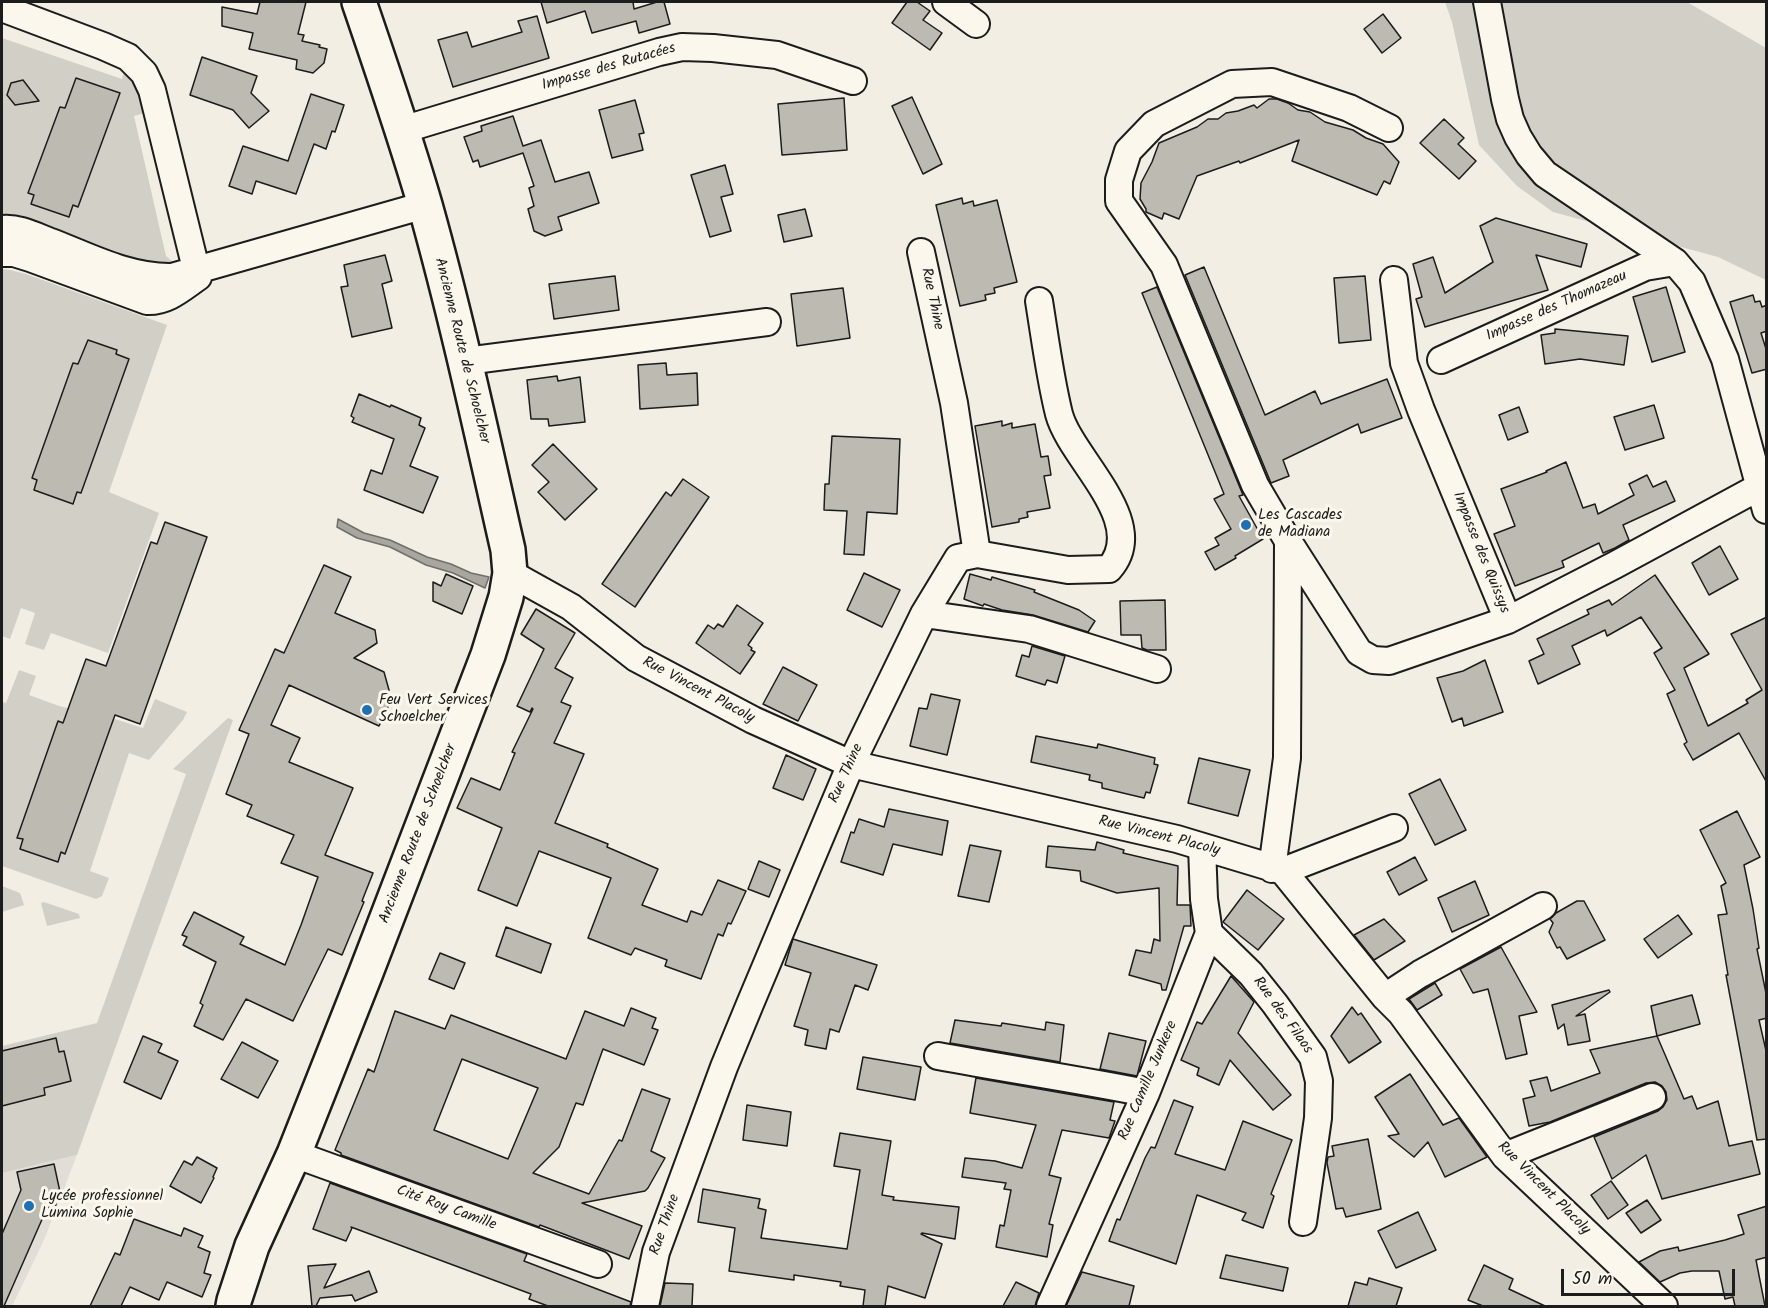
<!DOCTYPE html>
<html>
<head>
<meta charset="utf-8">
<style>
  body { margin:0 }
  #map { position:relative; width:1768px; height:1308px; overflow:hidden; background:#f2eee4; font-family:Kalam,sans-serif }
  canvas { display:block }
  .frame { position:absolute; inset:0; border:3px solid #1c1c1c; pointer-events:none }
  .scale { position:absolute; left:1561px; top:1269px; width:174px; height:27px; box-sizing:border-box; border:3px solid #1c1c1c; border-top:0; padding-left:8px; font-size:18px; line-height:21px; white-space:nowrap; color:#1c1c1c; -webkit-text-stroke:4px #fbf7ec; paint-order:stroke }
</style>
</head>
<body>
<div id="map">
<canvas width="1768" height="1308"></canvas>
<div class="frame"></div>
<div class="scale">50 m</div>
</div>
<script>
const c = document.querySelector('canvas').getContext('2d');
c.lineJoin = 'round';
function paint(path, color) { c.fillStyle = color; c.fill(path, 'evenodd'); }
function trace(path, color, width, dash) { c.strokeStyle = color; c.lineWidth = width; c.lineCap = dash ? 'butt' : 'round'; c.setLineDash(dash || []); c.stroke(path); }
function write(font, color, halo, rows, align = 'center') {
  c.font = font + ' Kalam,sans-serif'; c.lineWidth = 6; c.setLineDash([]); c.textBaseline = 'middle'; c.strokeStyle = halo; c.fillStyle = color; for (const [text, x, y, turn = 0] of rows) {
    c.save(); c.translate(x, y); c.rotate((+turn || 0) * Math.PI / 180); c.textAlign = isNaN(turn) ? turn : align; if (halo) c.strokeText(text, 0, 0); c.fillText(text, 0, 0); c.restore();
  }
}
const built = new Path2D(`
  M77,1155L44,1240L18,1294L12,1306H2V1173Z`);
const green = new Path2D(`
  M1445,2H1687L1766,48V280L1718,257L1553,212L1517,186L1479,145L1452,22Z
  M2,38L122,79L125,67L131,70L152,111L134,116L166,256L175,264L154,265L28,220L2,216Z
  M2,269L10,270L26,274L167,325L109,492L159,513L108,653L51,633L44,650L25,644L35,613L21,608L10,639L2,636Z
  M19,670L36,676L29,695L59,706L118,720L143,728L155,699L187,712L183,720L149,760L129,753L90,871L109,878L102,896L96,899L2,866V702L6,703Z
  M228,718L233,720L77,1155L2,1173V1046L97,1023L186,774L173,769Z
  M2,886L20,893L24,905L2,912Z
  M44,902L79,914L80,918L47,926L41,903Z`);
const water = new Path2D(`
  M338,519L364,533L390,540L427,557L451,564L471,573L489,577L485,588L453,573L426,565L390,547L357,538L337,527Z`);
const building = new Path2D(`
  M260,2H306L298,34L304,35L302,41L320,45L319,47L327,49L324,63L313,73L296,69L297,60L249,49L253,33L222,26V7L257,14Z
  M541,2H633L634,9L657,2H664L670,24L639,33L636,21L592,33L585,11L547,23Z
  M907,2H917L930,11L923,20L942,33L930,50L892,23Z
  M1383,14L1401,38L1382,53L1364,29Z
  M537,16L549,58L453,87L438,40L467,32L472,47L522,32L518,21Z
  M202,57L257,76L251,93L269,111L249,128L233,110L190,95Z
  M76,78L120,93L78,207L73,205L69,217L31,204L34,195L28,193L60,107L65,108Z
  M23,80L39,101L15,105L7,95L11,83Z
  M311,94L344,105L335,132L332,131L326,149L314,144L296,194L256,181L252,194L229,186L243,146L288,161Z
  M912,97L942,164L923,174L892,106Z
  M844,98L847,150L782,155L778,104Z
  M1269,99H1277L1288,103L1298,110L1310,112L1325,122L1353,130L1366,138L1383,144L1399,162L1390,184L1384,181L1377,195L1292,161L1299,140L1240,163L1239,161L1197,176L1179,219L1164,213L1162,219L1146,212V209L1140,199L1141,183L1152,162L1159,143L1197,127L1208,119H1218L1226,113L1238,111L1254,105L1257,108Z
  M635,100L644,133L639,134L643,150L612,158L599,110Z
  M513,116L523,146L541,140L555,182L589,172L599,203L558,217L562,230L545,236L534,231L528,209L534,206L529,188L534,186L523,153L480,167L478,160L473,162L464,137L482,131L481,126Z
  M1444,119L1464,138L1458,144L1476,161L1459,179L1420,143Z
  M725,165L733,194L721,197L731,231L710,237L691,175Z
  M962,198L963,204L973,201L974,206L997,200L1017,282L994,288L995,293L985,295L986,300L960,306L936,205Z
  M805,209L812,236L784,242L778,215Z
  M1496,218L1587,244L1581,267L1536,255L1548,290L1425,327L1416,299L1422,297L1413,264L1433,257L1445,293L1493,262L1480,226Z
  M385,255L392,281L382,284L392,328L352,337L341,287L348,286L344,265Z
  M1204,267L1265,415L1315,391L1321,404L1387,379L1402,418L1361,433L1358,424L1283,460L1289,476L1271,483L1185,275Z
  M615,276L619,310L554,319L549,284Z
  M1365,276L1371,340L1339,343L1334,278Z
  M1157,287L1243,495L1239,496L1263,539L1235,556L1236,558L1215,570L1205,552L1219,545L1215,538L1231,529L1214,499L1224,494L1142,293Z
  M1666,287L1685,352L1652,362L1633,297Z
  M843,288L850,338L797,346L791,294Z
  M1753,295L1755,302L1760,301L1762,307L1767,305V331L1761,333L1767,352V369L1752,373L1730,302Z
  M1555,329L1628,336L1624,365L1580,359L1545,364L1541,335L1555,333Z
  M88,340L117,350L116,354L129,359L81,493L77,492L73,504L34,490L37,480L32,478L73,363L78,364Z
  M666,363L667,375L697,373L698,405L640,409L638,365Z
  M557,376L558,381L580,377L585,422L549,426L548,419H531L527,380Z
  M359,394L390,407L391,405L421,418L419,425L425,428L410,466L438,477L423,513L364,490L371,470L382,474L394,439L352,422L354,418L351,416Z
  M1654,405L1664,438L1625,450L1614,417Z
  M1519,407L1528,432L1508,440L1499,415Z
  M1002,421V426L1012,423V428L1035,424L1041,457L1048,456L1051,475L1044,476L1050,508L1027,512L1028,517L1019,519V522L992,527L975,426Z
  M832,436L900,439L897,514L867,512L864,555L844,554L847,511L824,510L825,484H829Z
  M553,444L597,489L565,520L538,492L549,482L532,465Z
  M1566,462L1583,508L1595,504L1598,514L1634,495L1629,484L1647,475L1653,487L1666,481L1675,501L1623,525L1629,540L1615,548L1603,553L1599,543L1562,561L1564,567L1515,586L1494,534L1515,526L1501,489L1547,472L1546,471Z
  M683,479L709,497L635,607L602,584L666,492L671,496Z
  M165,522L207,537L140,724L115,715L65,854L61,852L58,862L20,849L23,839L17,838L58,721L63,723L86,659L106,666L151,542L157,544Z
  M1720,546L1738,579L1709,595L1692,563Z
  M324,565L351,577L335,613L375,630L377,643L354,658L384,672L389,690L388,707L379,726L289,685L271,725L300,738L289,762L353,788L325,855L373,873L362,901L364,902L342,955L328,949L293,1021L246,999L223,1040L194,1026L203,1005L200,1003L216,962L183,945L187,937L182,935L194,912L244,937L240,944L285,965L301,925L318,877L281,863L294,835L247,816L252,805L226,794L249,734L239,730L275,649L284,653Z
  M864,573L900,590L882,627L847,610Z
  M446,574L473,586L462,614L433,601V582L441,586Z
  M970,574L991,580L992,577L1035,590L1034,592L1079,610L1095,621L1088,632L1033,615L1002,610L984,604L983,606L964,599Z
  M1655,575L1709,654L1684,668L1708,726L1748,703L1746,700L1762,690L1731,634L1767,617V783L1739,733L1693,760L1684,744L1687,742L1667,694L1675,690L1654,653L1662,648L1641,617L1607,636L1605,630L1572,646L1580,664L1538,684L1529,661L1544,654L1537,639L1589,614L1587,610L1609,600L1612,605Z
  M1165,600L1166,650H1147L1142,648L1141,635H1121L1120,601Z
  M737,605L763,623L748,645L752,648L751,650L755,652L740,674L696,643L708,625L714,629L718,624L723,627Z
  M536,609L575,633L555,668L573,678L561,702L571,706L554,743L584,754L555,823L608,844L607,847L658,869L642,905L687,922L691,911L702,915L718,880L746,891L731,924L728,923L723,936L718,934L701,979L665,966L667,960L635,948L631,955L588,938L611,878L539,851L517,906L478,890L502,828L457,808L471,778L500,790L515,753L512,752L533,709L532,708L530,712L517,706L544,649L521,634Z
  M1032,646L1065,656L1057,683L1047,680L1045,685L1016,676L1022,655L1029,657Z
  M1485,660L1503,712L1464,726L1462,718L1452,722L1437,678L1463,671Z
  M783,667L817,685L798,721L763,704Z
  M931,694L960,700L947,755L910,746L919,708L927,709Z
  M1036,736L1097,748L1098,744L1155,758L1154,764L1158,765L1150,793L1146,792L1144,798L1102,788V783L1089,780L1090,775L1031,762Z
  M786,755L816,769L803,800L773,788Z
  M1199,758L1250,770L1238,816L1188,803Z
  M1440,779L1466,830L1435,845L1409,794Z
  M889,809L948,821L942,855L893,844L883,875L841,862L851,832L854,833L859,819L884,827Z
  M1737,811L1760,857L1744,865L1753,909L1759,948L1757,949L1767,998V1018L1759,1020L1767,1055V1139L1757,1140L1726,975H1728L1718,915L1727,914L1721,886L1726,883L1700,830Z
  M1097,842L1124,850L1123,853L1178,866L1177,905H1190L1191,926H1184L1166,990H1162L1161,984L1129,975L1136,950L1151,953L1154,939L1160,941L1159,888L1117,893L1081,881L1080,871L1046,867L1048,846L1095,850Z
  M970,845L1001,851L989,902L958,896Z
  M1415,857L1427,880L1399,895L1387,872Z
  M759,861L780,870L769,897L748,889Z
  M1475,881L1489,915L1452,932L1438,898Z
  M1247,890L1284,919L1258,950L1223,922Z
  M1577,901H1584L1605,940L1567,959L1560,947L1557,948L1549,932L1553,923L1550,919L1556,913Z
  M1678,915L1692,934L1658,958L1644,939Z
  M1384,919L1405,941L1374,960L1354,935Z
  M506,927L551,944L541,973L496,956Z
  M793,939L877,965L868,990L855,985L839,1032L830,1029L826,1049L805,1045L808,1030L794,1026L811,973L785,965Z
  M1501,947L1537,1012L1519,1016L1527,1054L1506,1059L1488,989L1473,993L1460,969Z
  M440,953L465,963L454,989L429,979Z
  M1231,976L1254,1002L1238,1033L1291,1095L1273,1110L1230,1060L1219,1085L1197,1075L1199,1068L1181,1060L1197,1022L1202,1024Z
  M1435,983L1442,995L1417,1010L1409,999Z
  M1609,990L1610,992L1576,1016L1585,1014L1590,1041L1568,1045L1564,1024L1558,1029L1552,1005Z
  M1692,995L1700,1024L1657,1036L1651,1006Z
  M1352,1007L1358,1015L1361,1013L1381,1042L1349,1063L1331,1036Z
  M631,1008L656,1018L652,1028L658,1030L644,1065L603,1049L583,1105L576,1103L559,1147L533,1173L589,1194L619,1140L622,1141L642,1089L670,1099L651,1151L665,1158L648,1188L645,1191L582,1203L642,1226L629,1259L540,1225L539,1227L341,1155V1153L335,1150L368,1069L374,1072L395,1011L445,1029L451,1015L566,1059L585,1011L624,1026ZM462,1059L538,1088L508,1159L434,1130Z
  M955,1020L1001,1026L1002,1023L1045,1030L1046,1022L1064,1025L1060,1062L950,1043Z
  M1109,1033L1146,1041L1137,1076L1100,1069Z
  M143,1036L162,1044L158,1052L178,1061L161,1099L124,1082Z
  M1657,1036L1684,1099L1692,1096L1697,1109L1718,1101L1729,1146L1752,1141L1760,1174L1662,1199L1646,1155L1612,1179L1594,1137L1658,1111L1663,1107L1667,1100L1666,1092L1662,1086L1655,1082L1646,1083L1550,1122L1529,1126L1523,1099L1535,1096L1530,1081L1547,1077L1551,1091L1600,1073L1590,1050Z
  M56,1038L59,1052L64,1051L71,1081L44,1088L45,1095L2,1106V1051Z
  M242,1042L278,1061L258,1098L221,1079Z
  M863,1057L921,1067L915,1100L857,1089Z
  M1410,1074L1443,1125L1459,1118L1487,1157L1445,1177L1428,1142L1414,1157L1388,1136L1399,1134L1375,1097Z
  M976,1078L1114,1102L1110,1120L1115,1121L1109,1138L1062,1130L1049,1175L1061,1178L1049,1224L1053,1225L1047,1257L996,1247L1000,1225L1004,1226L1011,1190L1004,1189L1006,1183L962,1177L965,1158L995,1161L1022,1168L1036,1125L970,1113Z
  M1174,1100L1193,1107L1175,1154L1225,1170L1243,1121L1292,1140L1271,1194L1274,1196L1263,1228L1242,1220L1246,1213L1197,1195L1176,1264L1109,1241L1117,1219L1120,1220L1145,1158L1151,1147L1155,1148Z
  M747,1105L791,1112L787,1146L743,1140Z
  M840,1133L891,1141L882,1195L894,1197L893,1200L959,1207L955,1239L922,1233L921,1234L942,1244L925,1298L888,1286L885,1306H863L865,1290L840,1286L841,1282L794,1275V1280L729,1271L735,1228L698,1222L703,1189L760,1199L758,1208L766,1210L761,1238L847,1249L860,1170L834,1166Z
  M1368,1139L1381,1209L1346,1217L1343,1208L1336,1209L1327,1163L1328,1157L1334,1156L1332,1146Z
  M197,1157L217,1168L213,1177L214,1178L201,1203L170,1186L184,1161L192,1165Z
  M54,1164L60,1192L53,1194L56,1205L47,1208L4,1306H2V1234L21,1190L17,1172Z
  M1611,1181L1628,1205L1608,1219L1591,1195Z
  M330,1183L527,1254L524,1261L631,1302L630,1306H548L529,1299L531,1294L351,1227L352,1228L346,1241L313,1229Z
  M1647,1200L1661,1220L1641,1233L1626,1213Z
  M1767,1206V1257L1756,1260L1765,1306H1735L1733,1297L1725,1299L1719,1271H1692L1680,1273L1660,1282L1639,1262L1660,1251L1678,1247L1679,1251L1725,1240L1744,1234L1738,1215Z
  M1418,1212L1436,1250L1396,1268L1378,1231Z
  M134,1219L181,1236L184,1228L203,1236L198,1247L210,1252L204,1273L211,1275L202,1297L167,1282L159,1300L130,1287L121,1306H90L115,1253L120,1255Z
  M1226,1255L1288,1268L1283,1291L1220,1278Z
  M336,1264L324,1288L369,1271L377,1292L355,1301L352,1295L320,1298L316,1306H312L308,1266Z
  M1484,1265L1513,1279L1509,1289L1545,1306H1483L1468,1300Z
  M1082,1272L1134,1286L1129,1306H1066Z
  M1369,1278L1402,1288L1396,1306H1348L1355,1282L1367,1285Z
  M1016,1282L1039,1293L1035,1306H1003Z
  M665,1283L693,1284L692,1306H660Z`);
const minor = new Path2D(`
  M946,2L976,24
  M1487,2L1505,99L1510,119L1518,137L1529,155L1545,174L1675,262L1692,282L1725,359L1766,510
  M2,8L103,46L128,57L144,73L152,90L198,277
  M402,130L659,52L682,47L713,48L777,55L853,81
  M2,229C19,227 35,236 51,242C90,257 129,278 172,277L425,205
  M2,253H14L30,258L147,301C167,302 182,288 198,277
  M1394,280L1404,363L1421,410L1508,620
  M1441,360L1645,267L1675,262
  M466,361L767,322
  M1288,541L1359,652L1373,660L1389,661L1508,620L1615,565L1761,486
  M977,554L1068,570L1109,569C1151,522 1071,459 1059,414C1050,378 1045,338 1039,301
  M510,573L571,607L636,658L753,720L851,764L1177,839L1283,871L1385,997L1401,1013L1505,1156L1664,1306
  M924,614L1029,629L1157,669
  M1272,869L1287,758L1288,541L1255,485L1164,265L1119,201V180L1128,151L1154,124L1232,84L1272,82L1349,108L1389,128
  M1283,871L1394,828
  M1209,933L1251,974L1275,1004L1313,1057L1319,1081L1318,1118L1303,1222
  M1385,997L1420,974L1543,906
  M938,1056C1007,1069 1077,1079 1146,1093
  M294,1154L598,1264
  M1505,1156L1652,1097
  M645,1306L656,1252L724,1067L750,1004L851,764L924,614L958,558L977,554L954,403L921,252
  M1050,1306L1146,1093L1209,933L1204,899L1202,847`);
const secondary = new Path2D(`
  M233,1306L234,1301L252,1246L294,1154L365,975L488,655L506,597L510,573L508,550C482,435 457,319 425,205C405,136 382,69 359,2`);
const markers = [
  [1246,525,6,"#1f6fb2"],
  [367,710,6,"#1f6fb2"],
  [29,1206,6,"#1f6fb2"]
];
const streetNames = [
  ["Impasse des Rutacées",609,68,-16],
  ["Rue Thine",931,299,78],
  ["Impasse des Thomazeau",1557,307,-24],
  ["Ancienne Route de Schoelcher",461,351,76],
  ["Impasse des Quissys",1480,553,68],
  ["Rue Vincent Placoly",698,691,28],
  ["Rue Thine",847,774,-66],
  ["Ancienne Route de Schoelcher",419,834,-69],
  ["Rue Vincent Placoly",1159,837,14],
  ["Rue des Filaos",1282,1016,54],
  ["Rue Camille Junkere",1149,1081,-67],
  ["Rue Vincent Placoly",1543,1189,45],
  ["Cité Roy Camille",446,1209,20],
  ["Rue Thine",666,1225,-71]
];
const poiNames = [
  ["Les Cascades",1258,516],
  ["de Madiana",1258,533],
  ["Feu Vert Services",379,701],
  ["Schoelcher",379,718],
  ["Lycée professionnel",41,1197],
  ["Lumina Sophie",41,1214]
];
paint(built, '#e2ded5');
paint(green, '#d2cfc6');
paint(water, '#a9a6a0');
trace(water, '#716f6b', 1.5);
paint(building, '#bdbab1');
trace(building, '#1c1c1c', 1.5);
trace(minor, '#1c1c1c', 30);
trace(secondary, '#1c1c1c', 38);
trace(minor, '#fbf7ec', 26);
trace(secondary, '#fbf7ec', 33);
for (const [x, y, r, color] of markers) { const dot = new Path2D(); dot.arc(x, y, r, 0, 2 * Math.PI); c.fillStyle = color; c.fill(dot); trace(dot, '#fbf7ec', 2); }
write('15px', '#1c1c1c', '#fbf7ec', streetNames);
write('15px', '#1c1c1c', '#fbf7ec', poiNames, 'left');
</script>
</body>
</html>
